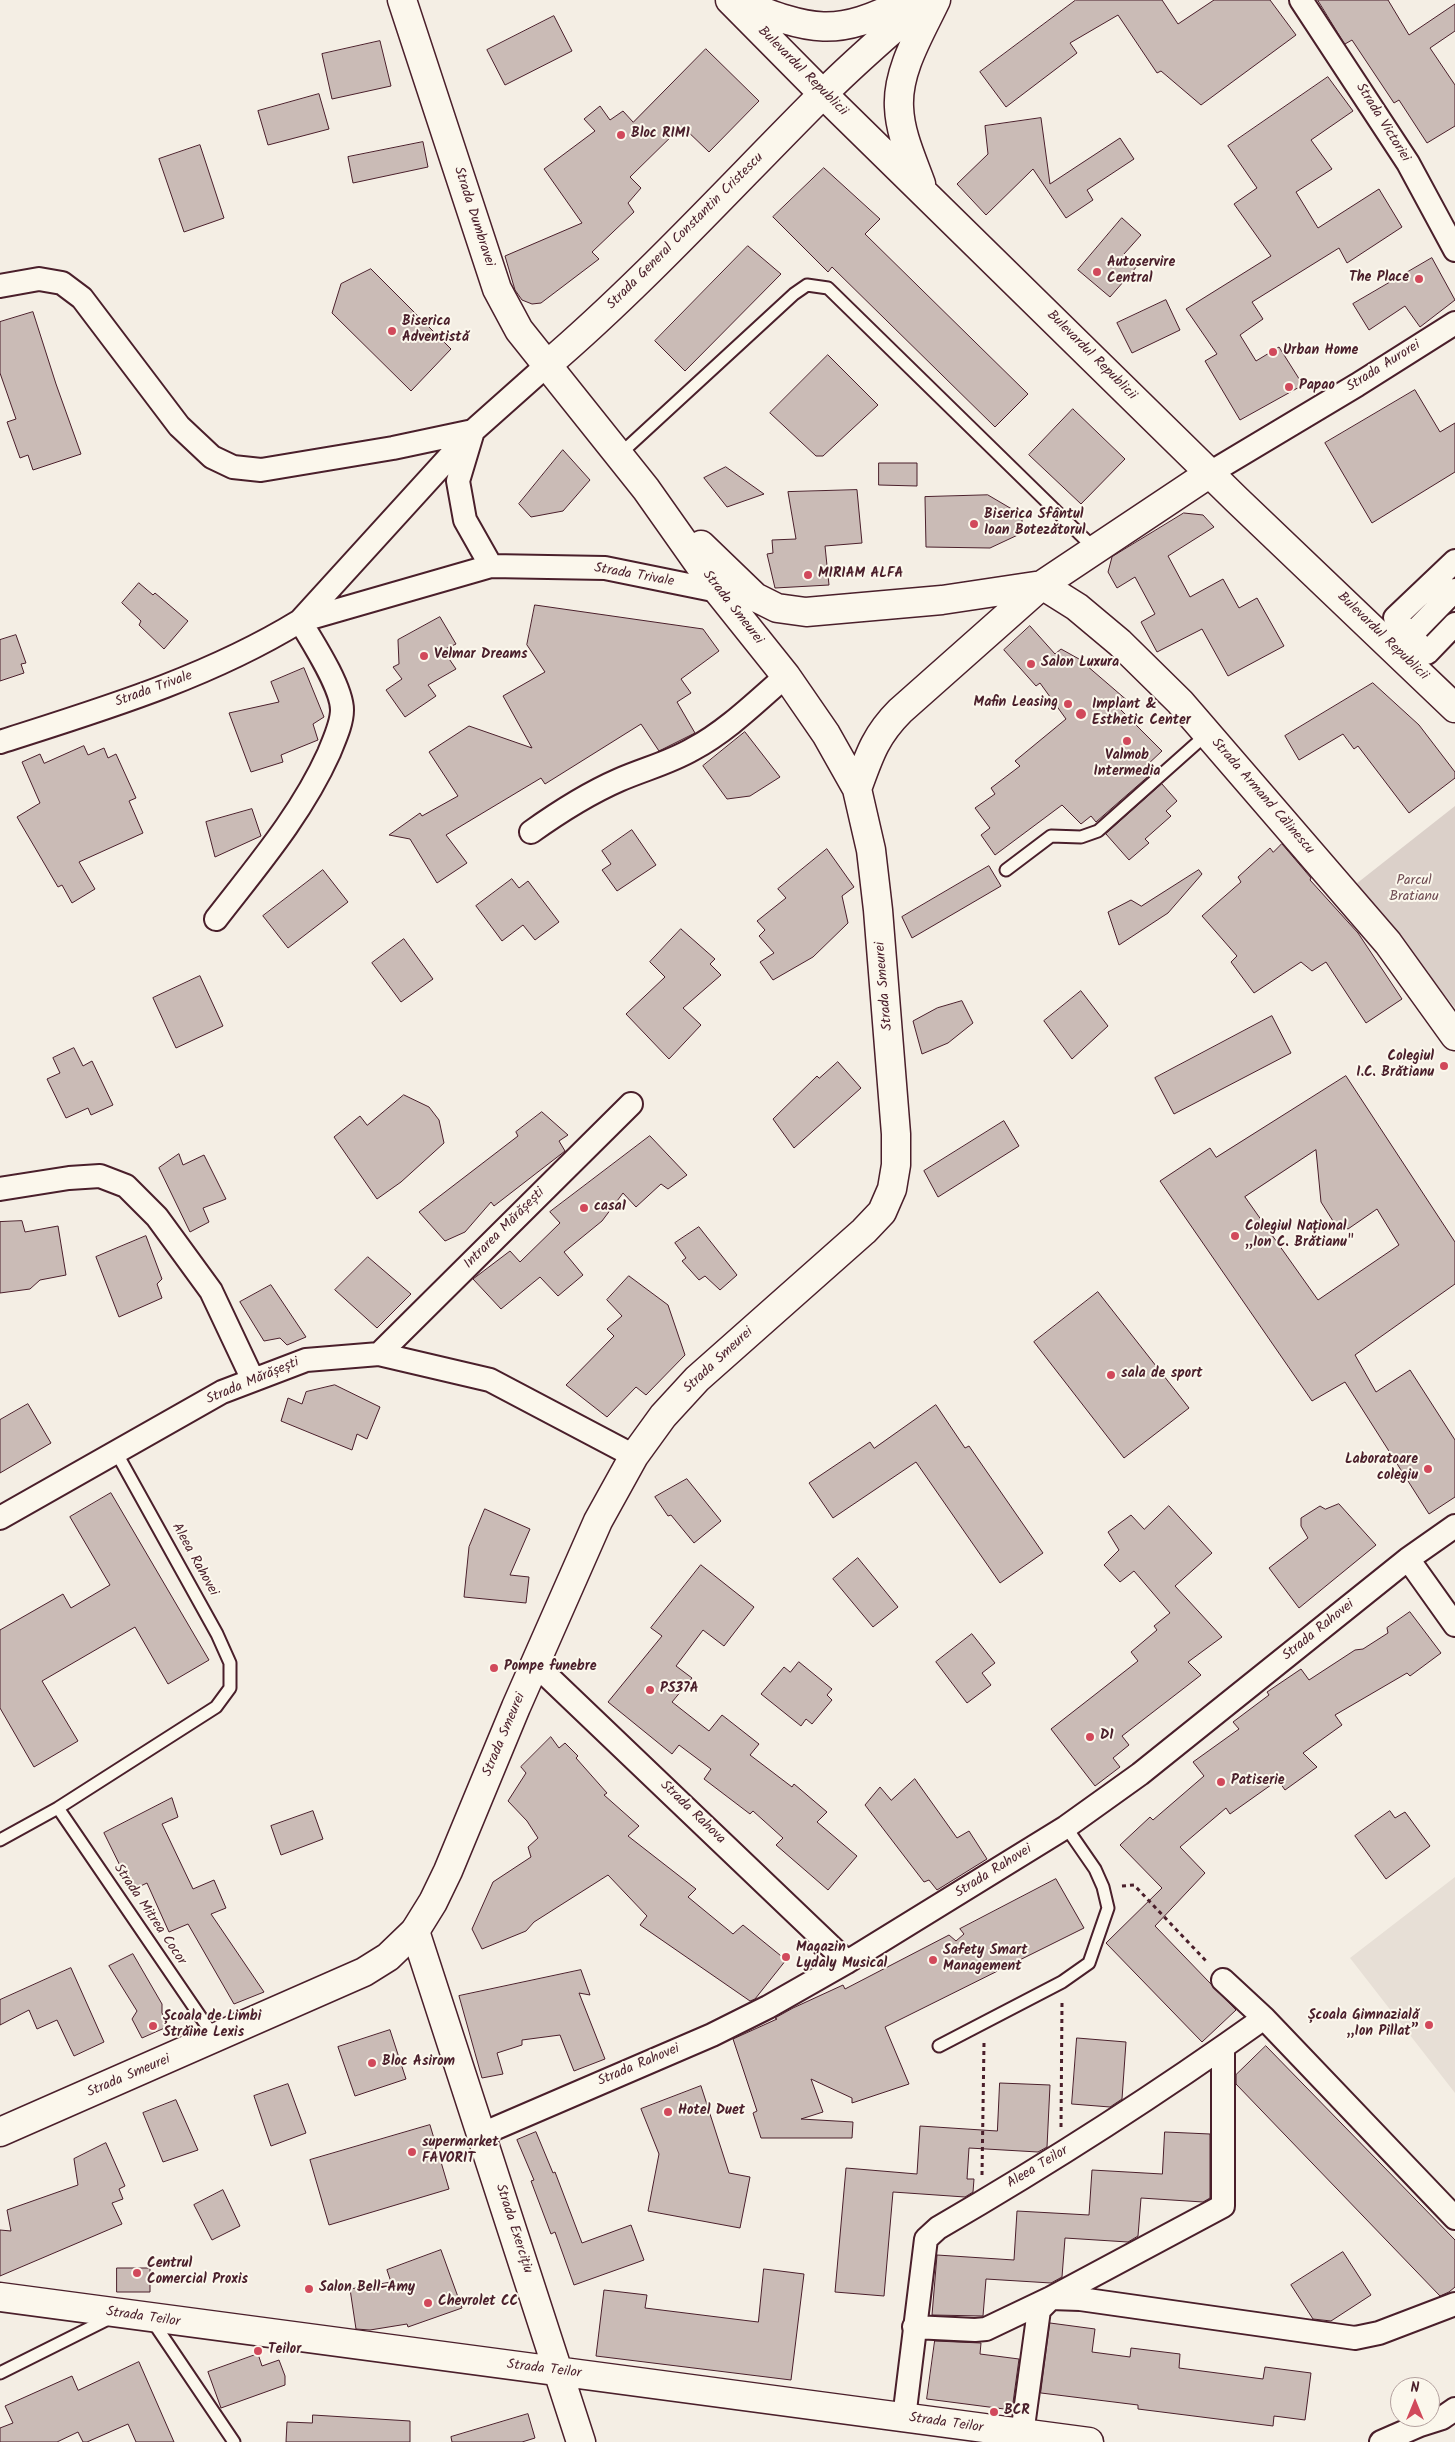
<!DOCTYPE html>
<html>
<head>
<meta charset="utf-8">
<style>
  body { margin:0 }
  #map { position:relative; width:1455px; height:2442px; overflow:hidden; background:#f4eee4; font-family:Kalam,sans-serif }
  canvas { display:block }
  .north { position:absolute; left:1390px; top:2377px; width:50px; height:50px; box-sizing:border-box; background:#fbf7ec; border:1px solid #b4a19f; border-radius:50%; rotate:0deg; font-size:14px; font-weight:700; line-height:20px; text-align:center; color:#4a1f2b }
  .north::after { content:''; display:block; margin:auto; width:18px; height:22px; background:#d1495b; clip-path:polygon(50% 0,100% 100%,50% 72%,0 100%) }
</style>
</head>
<body>
<div id="map">
<canvas width="1455" height="2442"></canvas>
<div class="north">N</div>
</div>
<script>
const c = document.querySelector('canvas').getContext('2d');
c.lineJoin = 'round';
function paint(path, color) { c.fillStyle = color; c.fill(path, 'evenodd'); }
function trace(path, color, width, dash) { c.strokeStyle = color; c.lineWidth = width; c.lineCap = dash ? 'butt' : 'round'; c.setLineDash(dash || []); c.stroke(path); }
function write(font, color, halo, rows, align = 'center') {
  c.font = font + ' Kalam,sans-serif'; c.lineWidth = 4; c.setLineDash([]); c.textBaseline = 'middle'; c.strokeStyle = halo; c.fillStyle = color; for (const [text, x, y, turn = 0] of rows) {
    c.save(); c.translate(x, y); c.rotate((+turn || 0) * Math.PI / 180); c.textAlign = isNaN(turn) ? turn : align; if (halo) c.strokeText(text, 0, 0); c.fillText(text, 0, 0); c.restore();
  }
}
const built = new Path2D(`
  M1455,1877V2093L1350,1958Z`);
const green = new Path2D(`
  M1455,806V1008L1356,884Z`);
const building = new Path2D(`
  M1076,0H1162L1178,24L1214,0H1270L1296,35L1201,105L1161,71L1157,73L1118,15L1070,43L1077,53L1006,107L980,72Z
  M1318,0H1388L1409,35L1455,4V31L1430,48L1455,85V126L1427,143L1399,100L1394,103L1352,40L1345,44Z
  M554,16L572,51L505,85L487,50Z
  M380,41L391,86L332,99L322,54Z
  M706,49L759,101L709,152L682,126L630,177L641,188L628,203L634,212L592,252L599,259L541,303L532,304L522,300L515,290L505,256L582,223L544,169L595,131L584,119L600,106L610,120L623,111L633,122Z
  M1328,77L1353,111L1311,140L1332,169L1296,192L1318,228L1379,189L1402,227L1347,263L1339,248L1252,302L1263,319L1240,335L1256,361L1279,347L1303,385L1240,420L1205,361L1217,354L1186,309L1271,256L1234,204L1257,188L1228,146Z
  M319,94L329,129L268,145L258,111Z
  M1041,118L1050,184L1120,138L1134,159L1087,190L1093,200L1066,218L1033,169L986,215L957,184L988,154L985,126Z
  M423,142L428,167L353,183L348,157Z
  M200,145L224,218L184,232L159,159Z
  M824,168L880,219L865,234L1028,394L995,427L832,267L828,272L773,217Z
  M1122,218L1141,235L1124,254L1138,265L1110,297L1078,270Z
  M748,246L781,274L685,371L655,341Z
  M1432,258L1455,300L1420,327L1405,306L1369,330L1353,304Z
  M371,269L451,349L411,391L332,313L341,284Z
  M1166,300L1180,330L1132,353L1117,323Z
  M33,312L56,384L81,454L33,470L28,455L20,458L7,422L16,419L0,373V322Z
  M828,355L878,405L823,456H816L770,413Z
  M1415,390L1440,432L1455,423V472L1372,523L1325,443Z
  M1073,409L1125,459L1081,504L1029,455Z
  M563,450L590,480L563,511L531,517L519,504Z
  M879,463H917V486L879,485Z
  M726,467L764,494L727,507L704,478Z
  M857,490L862,543L825,546L829,585L775,588L767,554L773,553L772,540L796,539L788,492Z
  M988,495L1022,515V533L990,548L926,547L925,497Z
  M1184,513L1203,515L1214,527L1168,556L1190,597L1223,579L1239,608L1257,598L1284,646L1228,676L1202,629L1157,652L1141,622L1155,614L1135,577L1117,588L1108,572L1112,557Z
  M139,583L153,595L155,593L188,621L164,649L139,625L141,621L122,603Z
  M535,605L703,629L719,651L681,679L691,693L677,702L695,733L659,751L641,724L545,784L541,778L446,835L467,863L437,883L410,839L389,835L420,813L422,816L458,796L429,752L469,726L532,748L503,696L545,672L527,645Z
  M440,617L456,644L443,650L456,669L428,685L436,696L405,717L386,690L402,679L393,667L399,664L398,640Z
  M1030,626L1055,654L1061,649L1079,659L1129,702L1121,710L1162,751L1146,766L1152,773L1096,822L1091,816L1081,824L1062,805L995,855L981,835L990,828L975,808L995,794L991,788L1020,766L1015,761L1066,719L1040,683L1036,686L1004,650Z
  M16,635L26,663L21,664L24,673L0,681V640Z
  M304,668L324,717L313,724L318,740L281,755L283,762L251,772L229,713L279,702L271,682Z
  M1373,683L1419,725L1455,772V778L1409,813L1358,746L1354,749L1343,734L1299,760L1285,736Z
  M745,732L780,777L750,796L727,799L703,766Z
  M84,746L88,755L104,748L108,758L116,754L136,798L129,801L143,833L79,862L95,889L72,903L62,885L58,887L17,817L40,803L22,762L40,754L44,763Z
  M1162,784L1177,801L1166,811L1171,816L1145,839L1149,843L1129,860L1106,834Z
  M252,809L261,836L215,857L206,822Z
  M632,830L656,865L617,891L602,870L611,864L602,851Z
  M1282,844L1311,878L1310,880L1358,933L1402,999L1366,1023L1326,962L1312,971L1301,962L1254,993L1231,962L1237,956L1202,916L1241,882L1238,877L1270,848L1273,852Z
  M827,849L854,887L842,896L848,923L813,957L773,980L760,962L774,953L759,936L765,930L757,921L786,898L778,889Z
  M989,866L1001,886L912,938L902,917Z
  M323,870L348,902L288,948L263,916Z
  M1199,870L1202,874L1168,913L1119,945L1108,912L1131,900L1141,906Z
  M512,879L519,888L528,881L559,922L535,940L523,925L502,941L476,906Z
  M681,929L715,959L710,964L721,975L683,1008L701,1025L669,1059L626,1014L665,977L650,962Z
  M404,939L433,979L401,1002L372,963Z
  M200,976L223,1026L176,1048L153,998Z
  M1081,991L1108,1026L1072,1059L1044,1021Z
  M962,1001L973,1023L948,1043L922,1054L913,1021L937,1008Z
  M1272,1016L1291,1053L1174,1114L1155,1078Z
  M74,1048L83,1066L92,1061L113,1105L91,1115L88,1108L66,1118L47,1079L60,1073L53,1058Z
  M838,1062L861,1088L794,1148L773,1119L817,1076L819,1078Z
  M1346,1076L1455,1242V1284L1355,1355L1376,1392L1410,1370L1455,1440V1497L1429,1514L1345,1382L1312,1401L1160,1181L1210,1148L1216,1157ZM1316,1150L1321,1202L1333,1221L1348,1229L1377,1209L1399,1245L1318,1300L1245,1197Z
  M404,1095L429,1107L439,1120L444,1143L401,1182L377,1199L334,1137L360,1116L367,1125Z
  M542,1112L568,1135L559,1141L565,1151L494,1206L491,1202L465,1232L445,1241L419,1212L518,1136L516,1132Z
  M1004,1121L1019,1146L938,1197L924,1171Z
  M650,1136L687,1175L668,1189L661,1184L636,1207L623,1193L602,1221L564,1252L583,1275L558,1296L540,1277L501,1309L473,1279L510,1251L520,1262L560,1223L550,1212Z
  M179,1154L183,1165L204,1155L226,1199L203,1208L209,1222L190,1232L159,1168Z
  M22,1221L25,1232L58,1226L66,1275L40,1280L30,1289L0,1293V1222Z
  M699,1227L737,1275L720,1290L705,1276L699,1280L682,1261L686,1258L675,1243Z
  M146,1236L162,1279L157,1284L162,1298L119,1317L96,1257Z
  M368,1257L411,1294L377,1328L335,1290Z
  M629,1276L668,1305L685,1355L646,1395L636,1387L607,1417L566,1385L614,1336L607,1329L622,1316L607,1300Z
  M271,1285L306,1337L287,1345L280,1338L264,1341L240,1302Z
  M1098,1292L1189,1408L1124,1458L1034,1342Z
  M335,1385L380,1407L367,1439L357,1434L352,1450L281,1421L288,1398L302,1404L306,1392Z
  M28,1404L51,1443L0,1473V1420Z
  M936,1405L965,1448L969,1446L1043,1553L1000,1583L916,1462L833,1518L809,1483L870,1442L874,1448Z
  M687,1479L721,1521L694,1543L671,1515L668,1516L655,1497Z
  M111,1493L209,1660L168,1684L135,1627L42,1681L78,1741L34,1767L0,1708V1630L63,1594L71,1608L110,1585L70,1517Z
  M1339,1504L1376,1545L1299,1608L1269,1568L1308,1538L1301,1526V1518L1320,1506L1325,1509Z
  M1169,1506L1212,1553L1175,1586L1222,1637L1188,1662L1201,1675L1122,1736L1129,1745L1113,1758L1120,1767L1095,1786L1051,1729L1138,1661L1131,1652L1157,1630L1154,1626L1170,1613L1134,1571L1120,1582L1104,1565L1119,1550L1108,1532L1131,1515L1144,1529Z
  M485,1509L530,1529L510,1575L529,1577L526,1603L464,1597L469,1547Z
  M858,1558L898,1607L873,1627L833,1579Z
  M701,1565L754,1607L724,1646L703,1630L676,1666L692,1678L672,1702L709,1731L722,1715L759,1744L750,1755L792,1787L794,1784L827,1812L817,1822L857,1856L828,1890L776,1845L783,1838L753,1811L750,1814L704,1779L711,1769L679,1745L672,1754L608,1702L662,1636L651,1628Z
  M1410,1612L1441,1653L1410,1676L1407,1673L1335,1715L1342,1725L1303,1753L1317,1767L1285,1790L1278,1780L1230,1814L1226,1808L1180,1847L1205,1873L1155,1926L1236,2010L1202,2042L1106,1943L1162,1888L1120,1845L1150,1817L1153,1820L1204,1776L1193,1762L1239,1729L1233,1722L1269,1695L1267,1692L1301,1669L1309,1680L1355,1650L1363,1649L1388,1633L1387,1628Z
  M972,1634L995,1663L982,1673L991,1685L967,1703L936,1662Z
  M799,1662L832,1689L827,1695L832,1700L812,1724L806,1719L801,1726L761,1694L784,1667L790,1672Z
  M551,1737L559,1748L565,1743L578,1756L576,1758L607,1793L604,1795L639,1826L628,1836L696,1889L688,1897L733,1934L743,1925L786,1960L755,1999L750,2001L640,1925L647,1916L608,1875L534,1922L526,1931L482,1949L472,1929L493,1882L531,1857L528,1847L538,1838L527,1821L508,1801L526,1773L521,1767Z
  M915,1779L957,1838L969,1831L987,1859L937,1890L929,1880L924,1882L865,1805L880,1787L891,1800Z
  M172,1798L178,1817L162,1824L193,1889L214,1880L226,1908L211,1914L264,1992L234,2004L188,1924L169,1932L147,1883L132,1890L104,1833Z
  M313,1811L323,1839L281,1855L271,1826Z
  M1390,1811L1395,1818L1405,1812L1430,1846L1386,1879L1355,1836Z
  M1056,1879L1084,1928L885,2027L909,2084L852,2103V2098L811,2079L823,2112L801,2119L853,2122L852,2138H761L753,2113L757,2111L733,2039L777,2019L775,2018L793,2008L843,1985L845,1989L949,1935L956,1941L964,1934L960,1929Z
  M133,1954L162,2004V2013L169,2026L142,2038L132,2019L137,2011L109,1966Z
  M71,1968L104,2042L74,2056L57,2020L37,2029L29,2010L0,2025V2000Z
  M581,1970L590,1995L579,1993L605,2059L574,2071L560,2035L522,2040V2045L497,2053L503,2074L482,2078L459,1996Z
  M390,2030L406,2079L355,2096L338,2047Z
  M1077,2038L1126,2042L1122,2099L1110,2107L1072,2104Z
  M1266,2046L1455,2240V2287L1449,2292L1440,2296L1236,2084V2075Z
  M1000,2083L1050,2085L1047,2147L1038,2152L969,2148L967,2179H974L973,2192L965,2197L893,2192L884,2296L835,2292L846,2168L917,2174L920,2126L997,2131Z
  M288,2084L306,2133L271,2146L254,2096Z
  M701,2086L729,2173L750,2177L740,2228L648,2211L659,2154L641,2109Z
  M176,2100L198,2150L163,2162L143,2113Z
  M430,2125L449,2189L329,2225L310,2160Z
  M536,2132L553,2173L555,2172L582,2243L631,2225L644,2260L574,2285L555,2232L551,2234L531,2181L534,2180L517,2140Z
  M1165,2132L1210,2134V2198L1203,2202L1141,2198L1138,2236L1128,2242L1065,2238L1062,2277L1051,2283L986,2279L983,2316L932,2315L937,2255L1014,2260L1017,2211L1089,2215L1092,2170L1162,2174Z
  M106,2143L125,2186L119,2189L123,2199L112,2203L122,2224L0,2276V2230L11,2231L7,2210L78,2185L74,2159Z
  M223,2190L240,2226L212,2240L194,2205Z
  M441,2250L462,2308L408,2327L407,2324L370,2330L356,2329L350,2289L391,2282L387,2270Z
  M1343,2252L1371,2295L1331,2321L1313,2319L1291,2285Z
  M117,2268H150V2292H117Z
  M764,2269L804,2274L791,2380L596,2356L604,2290L647,2295L645,2308L758,2322Z
  M1050,2323L1095,2329L1092,2352L1130,2357L1131,2348L1180,2354L1179,2368L1263,2379L1265,2367L1311,2373L1305,2420L1274,2416L1273,2426L1138,2409V2405L1041,2393Z
  M935,2341L981,2343L980,2354L1019,2359L1012,2410L927,2399Z
  M258,2354L262,2366L279,2360L285,2376V2385L221,2408L208,2372Z
  M139,2362L174,2442H136L128,2424L87,2442H83L78,2432L57,2442H0V2428L13,2423L5,2406L72,2376L78,2390Z
  M528,2414L535,2438L522,2442H452L451,2437Z
  M313,2415L410,2421V2442H286L287,2422L312,2423Z`);
const path = new Path2D(`
  M1122,1886L1134,1885L1207,1962
  M1061,2127L1062,2003
  M982,2175L984,2043`);
const lane = new Path2D(`
  M619,455L794,294L807,285L828,288L1095,549
  M1006,870L1051,836L1081,837L1098,831L1207,734
  M58,1808L215,2038
  M0,1840L58,1808L216,1707L230,1688V1663L217,1634L116,1452
  M939,2046L1062,1982L1089,1963L1108,1908L1103,1887L1095,1869L1066,1827
  M151,2319L234,2442
  M0,2373L112,2317`);
const street = new Path2D(`
  M1301,0L1408,163L1455,250
  M0,286L39,279L62,283L82,298L179,426L212,457L233,467L261,470L393,448L473,431L458,481L465,520L491,566
  M1210,473L1357,385L1455,323
  M1455,561L1395,618L1427,653L1455,624
  M1411,635L1455,590
  M0,742C103,709 207,678 300,621L473,431L546,366
  M531,832C559,812 587,794 619,780C644,769 669,763 693,749C727,731 757,701 786,676
  M216,919C257,866 301,815 329,753C334,740 342,724 342,710C342,687 312,641 300,621L491,566L605,568L718,591
  M0,1189L69,1178L100,1176L126,1186L157,1217L211,1291L253,1380
  M379,1354L631,1104
  M0,1518L222,1392L306,1360L379,1354L490,1380L634,1456
  M1408,1559L1455,1625
  M536,1665L847,1962
  M1223,1980L1264,2018L1455,2218
  M482,2134L712,2035L768,2007L847,1962L1066,1827L1140,1774L1408,1559L1455,1526
  M914,2327L975,2330L986,2329L1051,2298L1223,2206V2047
  M904,2418L926,2239L938,2228C1050,2163 1159,2093 1264,2018
  M1022,2434L1039,2310L1051,2298L1080,2299L1355,2338L1379,2333L1455,2304
  M1381,2442L1420,2425L1442,2418L1455,2409`);
const secondary = new Path2D(`
  M415,1931L581,2442
  M0,2297L1089,2442`);
const primary = new Path2D(`
  M730,0L823,94L1237,500L1455,708
  M737,2C813,31 834,39 909,0
  M921,184C912,159 900,134 899,107C897,70 921,32 936,0
  M546,366C644,282 731,186 822,95C854,62 891,32 925,0
  M701,545L755,597L777,608L806,612L942,600L1042,585
  M1042,585L1077,607L1120,643L1180,702L1388,943L1455,1036
  M857,789C869,756 875,736 900,711L1042,585L1210,473
  M0,2132L364,1972L388,1957L415,1931L433,1902L448,1871L516,1707L598,1521L634,1456L663,1416L697,1379L864,1231L882,1212L892,1189L896,1165V1134L878,910L871,850L857,789L826,734L786,676L718,591L646,489L519,330L497,289L402,0`);
const markers = [
  [621,135,5,"#d1495b"],
  [1097,272,5,"#d1495b"],
  [1419,279,5,"#d1495b"],
  [392,331,5,"#d1495b"],
  [1273,352,5,"#d1495b"],
  [1289,387,5,"#d1495b"],
  [974,524,5,"#d1495b"],
  [808,575,5,"#d1495b"],
  [424,656,5,"#d1495b"],
  [1031,664,5,"#d1495b"],
  [1068,704,5,"#d1495b"],
  [1081,714,6,"#d1495b"],
  [1127,741,5,"#d1495b"],
  [1444,1066,5,"#d1495b"],
  [584,1208,5,"#d1495b"],
  [1235,1236,5,"#d1495b"],
  [1111,1375,5,"#d1495b"],
  [1428,1469,5,"#d1495b"],
  [494,1668,5,"#d1495b"],
  [650,1690,5,"#d1495b"],
  [1090,1737,5,"#d1495b"],
  [1221,1782,5,"#d1495b"],
  [786,1957,5,"#d1495b"],
  [933,1960,5,"#d1495b"],
  [1429,2025,5,"#d1495b"],
  [153,2026,5,"#d1495b"],
  [372,2063,5,"#d1495b"],
  [668,2112,5,"#d1495b"],
  [412,2152,5,"#d1495b"],
  [137,2273,5,"#d1495b"],
  [309,2289,5,"#d1495b"],
  [428,2303,5,"#d1495b"],
  [258,2351,5,"#d1495b"],
  [994,2412,5,"#d1495b"]
];
const streetNames = [
  ["Bulevardul Republicii",802,72,45],
  ["Strada Victoriei",1382,123,58],
  ["Strada Dumbravei",473,217,72],
  ["Strada General Constantin Cristescu",686,232,-45],
  ["Bulevardul Republicii",1091,356,45],
  ["Strada Aurorei",1384,367,-32],
  ["Strada Trivale",634,576,10],
  ["Strada Smeurei",732,608,52],
  ["Bulevardul Republicii",1382,637,44],
  ["Strada Trivale",154,690,-20],
  ["Strada Armand Călinescu",1262,797,49],
  ["Strada Smeurei",885,986,-95],
  ["Intrarea Mărășești",505,1229,-45],
  ["Strada Smeurei",719,1361,-43],
  ["Strada Mărășești",253,1382,-23],
  ["Aleea Rahovei",194,1560,61],
  ["Strada Rahovei",1319,1631,-39],
  ["Strada Smeurei",505,1735,-67],
  ["Strada Rahova",692,1813,44],
  ["Strada Rahovei",994,1872,-32],
  ["Strada Mitrea Cocor",149,1915,56],
  ["Strada Rahovei",639,2066,-23],
  ["Strada Smeurei",129,2077,-23],
  ["Aleea Teilor",1038,2168,-31],
  ["Strada Exercițiu",513,2229,72],
  ["Strada Teilor",143,2318,8],
  ["Strada Teilor",544,2370,7],
  ["Strada Teilor",946,2424,8]
];
const poiNames = [
  ["Bloc RIM1",631,135],
  ["Autoservire",1107,264],
  ["Central",1107,280],
  ["The Place",1409,279,"right"],
  ["Biserica",402,323],
  ["Adventistă",402,339],
  ["Urban Home",1283,352],
  ["Papao",1299,387],
  ["Biserica Sfântul",984,516],
  ["Ioan Botezătorul",984,532],
  ["MIRIAM ALFA",818,575],
  ["Velmar Dreams",434,656],
  ["Salon Luxura",1041,664],
  ["Mafin Leasing",1058,704,"right"],
  ["Implant &",1092,706],
  ["Esthetic Center",1092,722],
  ["Valmob",1127,757,"center"],
  ["Intermedia",1127,773,"center"],
  ["Colegiul",1434,1058,"right"],
  ["I.C. Brătianu",1434,1074,"right"],
  ["casa1",594,1208],
  ["Colegiul Național",1245,1228],
  ["„Ion C. Brătianu\"",1245,1244],
  ["sala de sport",1121,1375],
  ["Laboratoare",1418,1461,"right"],
  ["colegiu",1418,1477,"right"],
  ["Pompe funebre",504,1668],
  ["PS37A",660,1690],
  ["D1",1100,1737],
  ["Patiserie",1231,1782],
  ["Magazin",796,1949],
  ["Lydaly Musical",796,1965],
  ["Safety Smart",943,1952],
  ["Management",943,1968],
  ["Școala Gimnazială",1419,2017,"right"],
  ["„Ion Pillat”",1419,2033,"right"],
  ["Școala de Limbi",163,2018],
  ["Străine Lexis",163,2034],
  ["Bloc Asirom",382,2063],
  ["Hotel Duet",678,2112],
  ["supermarket",422,2144],
  ["FAVORIT",422,2160],
  ["Centrul",147,2265],
  ["Comercial Proxis",147,2281],
  ["Salon Bell-Amy",319,2289],
  ["Chevrolet CC",438,2303],
  ["Teilor",268,2351],
  ["BCR",1004,2412]
];
const parkNames = [
  ["Parcul",1414,882],
  ["Bratianu",1414,898]
];
paint(built, '#e7dfd6');
paint(green, '#dbd0c9');
paint(building, '#cabbb6');
trace(building, '#4a1f2b', 1);
trace(lane, '#4a1f2b', 15);
trace(street, '#4a1f2b', 26);
trace(secondary, '#4a1f2b', 31);
trace(primary, '#4a1f2b', 31);
trace(path, '#4a1f2b', 3, [4, 4]);
trace(lane, '#fbf7ec', 11);
trace(street, '#fbf7ec', 22);
trace(secondary, '#fbf7ec', 28);
trace(primary, '#fbf7ec', 28);
for (const [x, y, r, color] of markers) { const dot = new Path2D(); dot.arc(x, y, r, 0, 2 * Math.PI); c.fillStyle = color; c.fill(dot); trace(dot, '#fbf7ec', 2); }
write('14px', '#4a1f2b', '#fbf7ec', streetNames);
write('bold 14px', '#4a1f2b', '#fbf7ec', poiNames, 'left');
write('14px', '#6e4b52', '#fbf7ec', parkNames);
</script>
</body>
</html>
